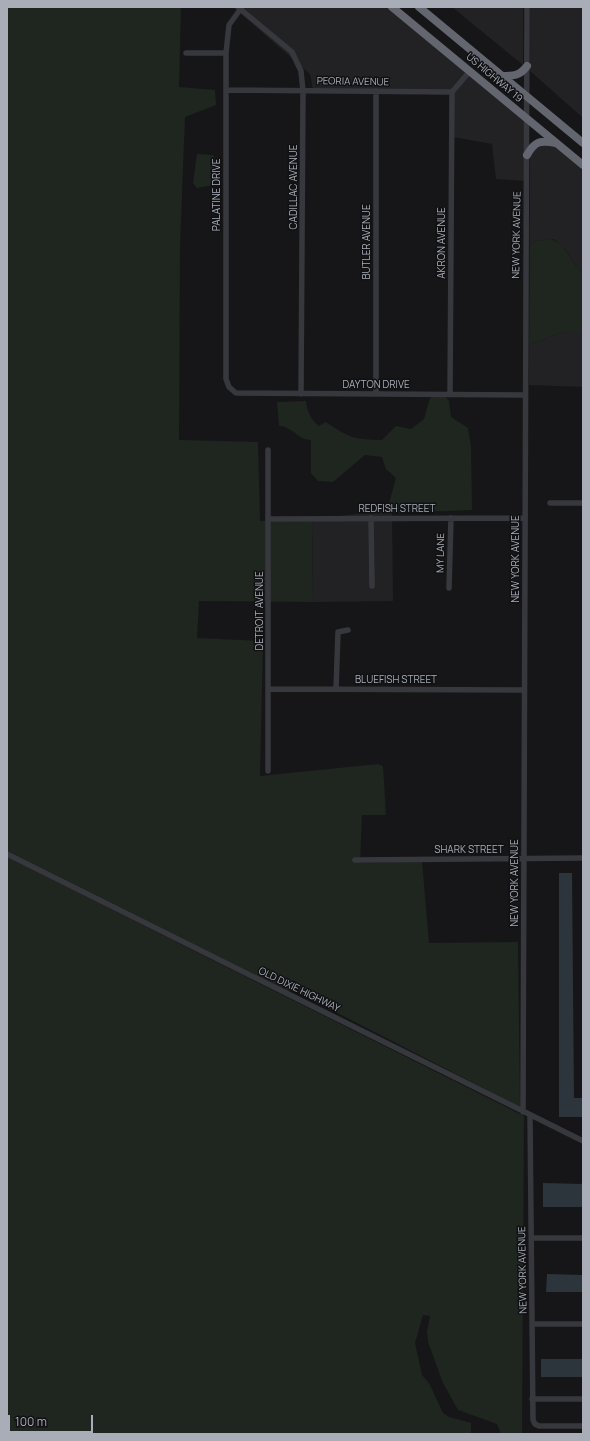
<!DOCTYPE html>
<html>
<head>
<meta charset="utf-8">
<style>
  body { margin:0 }
  #map { position:relative; width:590px; height:1441px; overflow:hidden; background:#161618; font-family:Manrope,sans-serif }
  canvas { display:block }
  .frame { position:absolute; inset:0; border:8px solid #a8adb8; pointer-events:none }
  .scale { position:absolute; left:8px; top:1415px; width:85px; height:18px; box-sizing:border-box; border:2px solid #a8adb8; border-top:0; padding-left:5px; font-size:12px; line-height:14px; white-space:nowrap; color:#a8adb8; -webkit-text-stroke:3px #111113; paint-order:stroke }
</style>
</head>
<body>
<div id="map">
<canvas width="590" height="1441"></canvas>
<div class="frame"></div>
<div class="scale">100 m</div>
</div>
<script>
const c = document.querySelector('canvas').getContext('2d');
c.lineJoin = 'round';
function paint(path, color) { c.fillStyle = color; c.fill(path, 'evenodd'); }
function trace(path, color, width, dash) { c.strokeStyle = color; c.lineWidth = width; c.lineCap = dash ? 'butt' : 'round'; c.setLineDash(dash || []); c.stroke(path); }
function write(font, color, halo, rows, align = 'center') {
  c.font = font + ' Manrope,sans-serif'; c.lineWidth = 3; c.setLineDash([]); c.textBaseline = 'middle'; c.strokeStyle = halo; c.fillStyle = color; for (const [text, x, y, turn = 0] of rows) {
    c.save(); c.translate(x, y); c.rotate((+turn || 0) * Math.PI / 180); c.textAlign = isNaN(turn) ? turn : align; if (halo) c.strokeText(text, 0, 0); c.fillText(text, 0, 0); c.restore();
  }
}
const built = new Path2D(`
  M233,7H387L524,121V181L496,179L492,144L453,137L454,91L313,90L310,74Z
  M452,7H523V65Z
  M530,7H583V118L530,71Z
  M540,145L555,146L583,169V272L578,268L565,249L554,239L536,241L530,246L529,345L559,333L583,331V387L529,385L530,156L535,148Z
  M392,510L393,601L313,602L312,519Z`);
const green = new Path2D(`
  M7,7H181L179,87L215,90L216,105L185,117L180,245L179,440L258,442L260,521L312,519L313,602L199,601L197,638L263,641L260,776L378,764L383,766L386,815H362L360,863L422,861L429,943L518,942L520,1107L291,989L290,992L7,851Z
  M197,154L213,155L218,166L213,185L197,188L193,183Z
  M550,239C566,242 571,264 583,272V332L559,333L529,345L530,246L536,241Z
  M442,393L449,401L451,417L468,428L471,446L472,510L392,513V510L387,511L396,478L386,469L382,457L365,455L333,482L318,481L311,473V440C298,440 292,426 279,426L277,402L306,401C307,411 311,420 319,426L326,422C348,437 354,440 382,440L396,426L411,429L424,419L430,398Z
  M7,857L524,1116L522,1434H501L497,1424L458,1410L443,1383L428,1342L427,1332L430,1316L423,1315L415,1343L422,1375L429,1383L443,1413L449,1417L471,1423V1434H7Z`);
const water = new Path2D(`
  M559,873H572L574,1098H583V1117H559Z
  M543,1183L583,1184V1207H543Z
  M547,1274L583,1275V1292H546Z
  M541,1359H583V1377H541Z`);
const minor = new Path2D(`
  M242,7L229,25L226,53V379L229,387L236,393L525,395
  M239,8L292,52L301,71L303,91L301,394
  M186,53H226
  M227,90L452,92L470,71
  M376,394V91
  M450,394L452,92
  M268,450V771
  M550,503H583
  M371,518L372,586
  M269,519L525,518
  M449,588L451,518
  M269,689L524,690
  M336,689L338,632L348,630
  M7,854L583,1141
  M355,860L583,858
  M523,1112L527,7
  M530,1116L533,1420L535,1424L539,1426H583
  M532,1238H583
  M533,1324H583
  M532,1399H583`);
const highway = new Path2D(`
  M392,7L583,165
  M419,7L583,143
  M501,76C513,76 520,76 527,66
  M527,155C535,141 540,140 556,143`);
const streetNames = [
  ["US HIGHWAY 19",494,78,40],
  ["PEORIA AVENUE",353,82,1],
  ["CADILLAC AVENUE",294,187,-90],
  ["PALATINE DRIVE",217,195,-90],
  ["NEW YORK AVENUE",517,235,-89],
  ["BUTLER AVENUE",367,242,-90],
  ["AKRON AVENUE",442,243,-90],
  ["DAYTON DRIVE",376,385],
  ["REDFISH STREET",397,509],
  ["MY LANE",441,553,-89],
  ["NEW YORK AVENUE",516,559,-90],
  ["DETROIT AVENUE",260,611,-90],
  ["BLUEFISH STREET",396,680],
  ["SHARK STREET",469,850],
  ["NEW YORK AVENUE",515,883,-90],
  ["OLD DIXIE HIGHWAY",299,990,26],
  ["NEW YORK AVENUE",523,1270,-91]
];
paint(built, '#222225');
paint(green, '#1e261f');
paint(water, '#2c353c');
trace(minor, '#37383d', 5.5);
trace(highway, '#63666e', 8);
write('10px', '#a8adb8', '#111113', streetNames);
</script>
</body>
</html>
